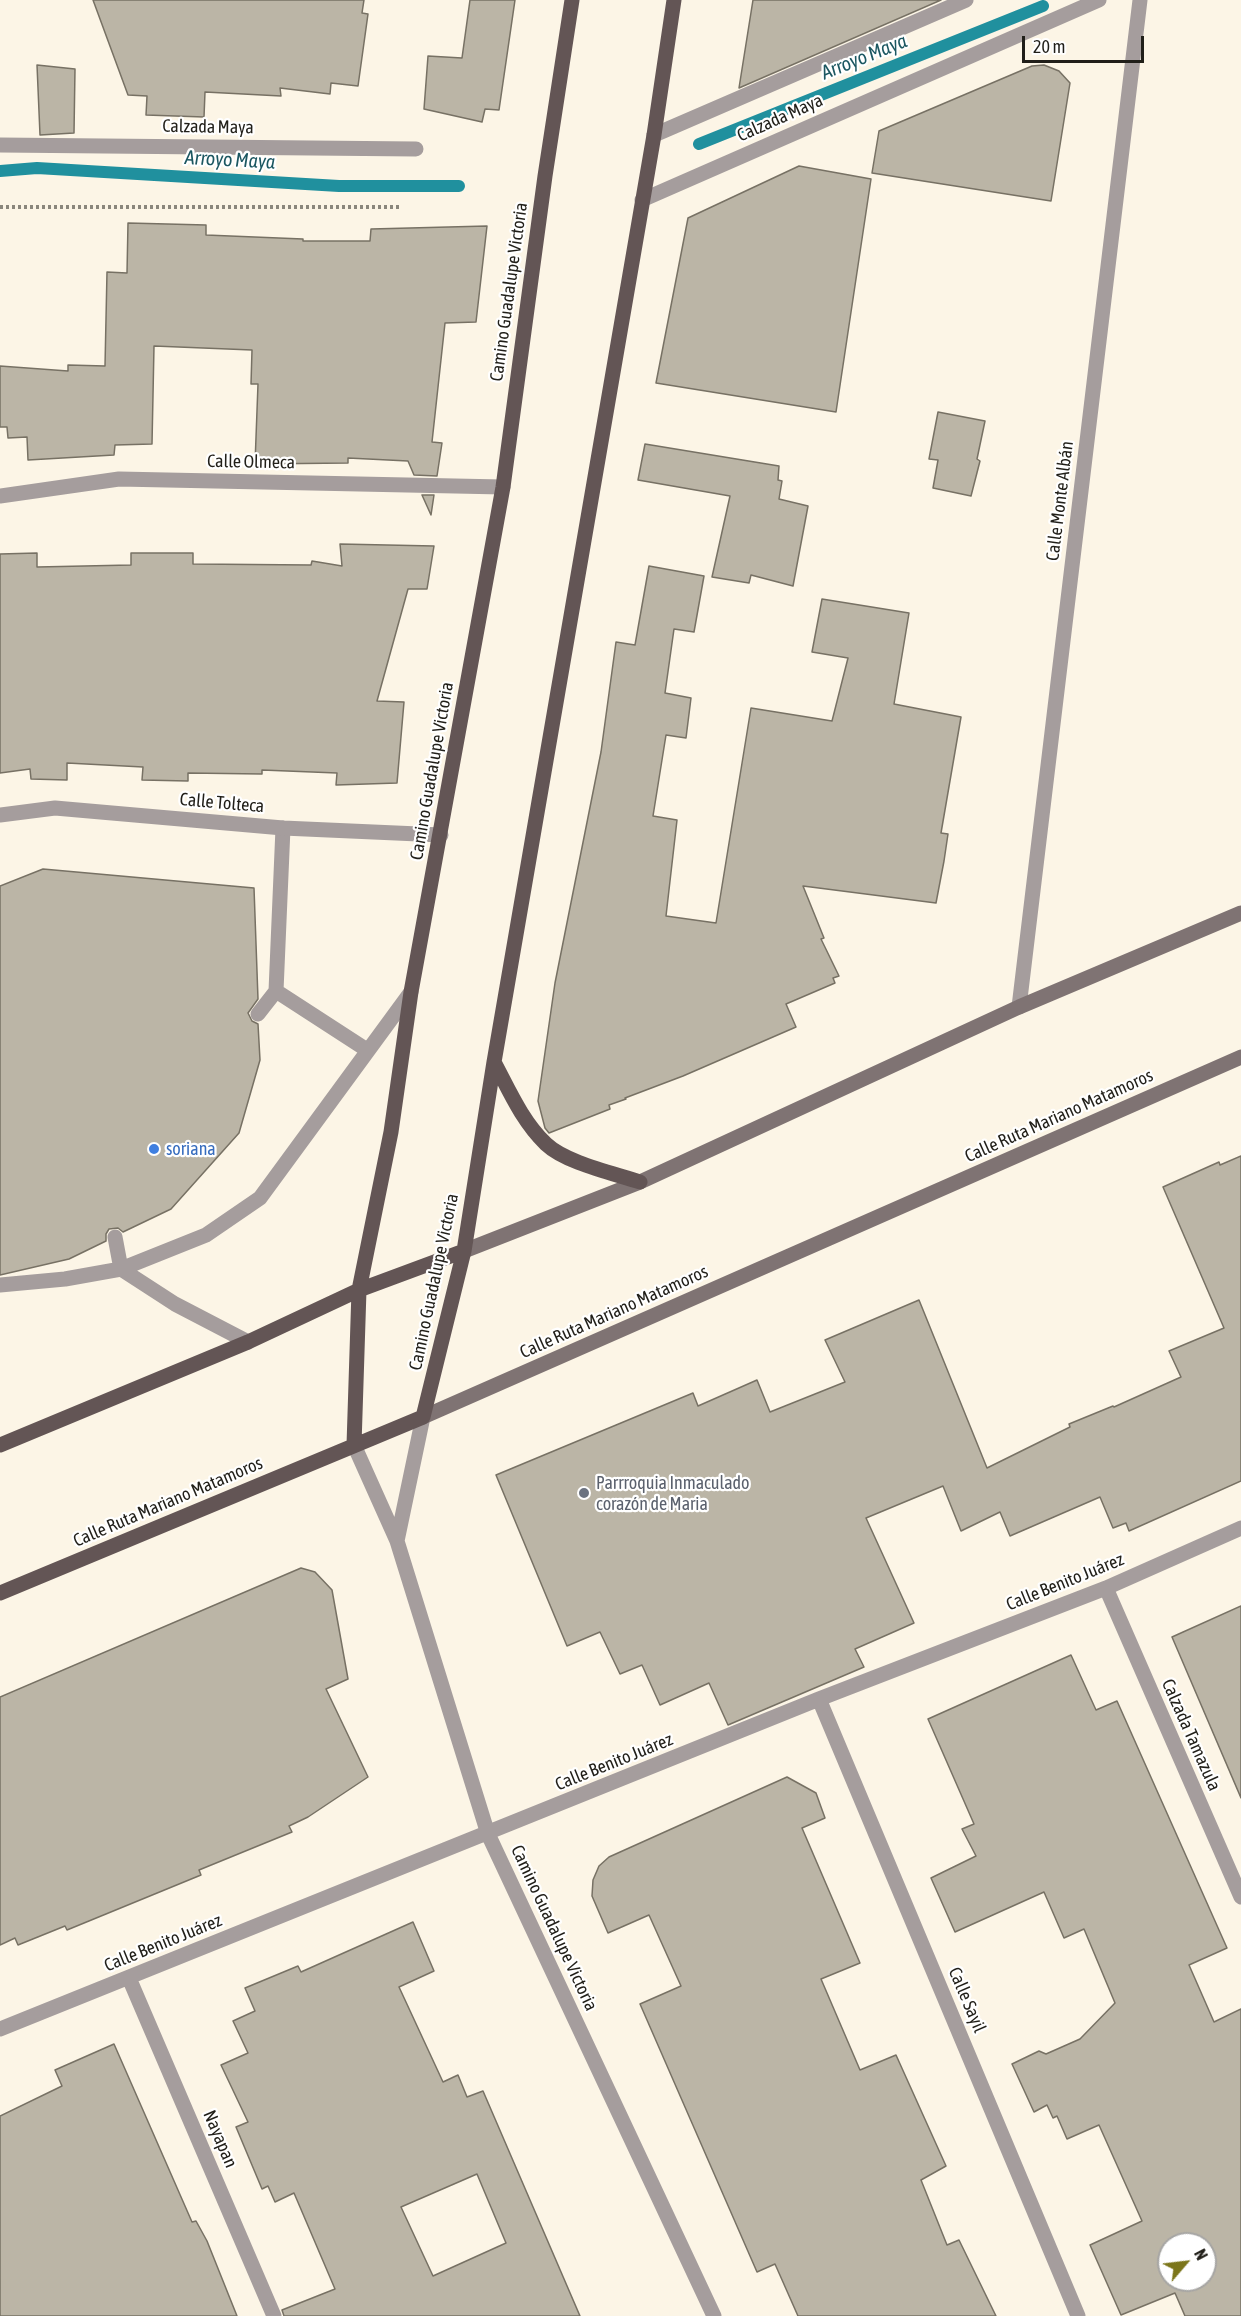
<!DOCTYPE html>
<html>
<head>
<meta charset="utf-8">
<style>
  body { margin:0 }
  #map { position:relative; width:1241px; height:2316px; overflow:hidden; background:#fcf5e6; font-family:"Asap Condensed",sans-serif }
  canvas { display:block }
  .north { position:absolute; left:1157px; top:2232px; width:60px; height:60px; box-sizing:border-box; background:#fff; border:2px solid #a6a5a3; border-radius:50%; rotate:62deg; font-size:16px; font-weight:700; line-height:24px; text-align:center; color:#211f19 }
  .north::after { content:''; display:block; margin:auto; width:21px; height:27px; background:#7c761b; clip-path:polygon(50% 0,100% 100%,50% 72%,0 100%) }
  .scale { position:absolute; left:1022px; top:36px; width:122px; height:27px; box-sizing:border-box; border:3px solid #211f19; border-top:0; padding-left:8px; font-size:18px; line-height:21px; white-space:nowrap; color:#211f19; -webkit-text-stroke:4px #fff; paint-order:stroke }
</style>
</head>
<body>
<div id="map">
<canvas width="1241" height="2316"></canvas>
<div class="north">N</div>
<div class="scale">20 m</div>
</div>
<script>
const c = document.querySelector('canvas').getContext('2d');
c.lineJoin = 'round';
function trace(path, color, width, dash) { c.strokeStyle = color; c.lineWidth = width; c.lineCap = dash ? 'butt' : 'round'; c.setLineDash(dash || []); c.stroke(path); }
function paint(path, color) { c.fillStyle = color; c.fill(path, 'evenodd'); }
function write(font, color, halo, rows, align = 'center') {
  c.font = font + ' "Asap Condensed",sans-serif'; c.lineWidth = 4.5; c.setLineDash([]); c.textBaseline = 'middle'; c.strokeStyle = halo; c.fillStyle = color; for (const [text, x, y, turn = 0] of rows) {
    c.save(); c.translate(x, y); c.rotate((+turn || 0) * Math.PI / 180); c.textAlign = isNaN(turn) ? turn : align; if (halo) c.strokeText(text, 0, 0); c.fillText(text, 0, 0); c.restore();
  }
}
const stream = new Path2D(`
  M699,144L1043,6
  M0,171L37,168L339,186H459`);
const building = new Path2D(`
  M93,0H364L362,13L368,14L358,86L331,83L330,94L280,88L281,96L205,92L204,117L146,115L147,96L128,95Z
  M470,0H515L499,110L485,109L482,122L424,109L428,56L462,58Z
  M753,0H941L739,88Z
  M37,65L75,69L74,133L40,135Z
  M1044,65L1059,71L1070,83L1051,201L872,173L879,131L1032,66Z
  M799,166L871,179L836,412L656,383L688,218Z
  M128,223L206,225V235L303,239V241H370L371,229L487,226L476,322L445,323L432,442L442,443L437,476L414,475L408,461L348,458V463L255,464L258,384H251L252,350L154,346L152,444L115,445L114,455L28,460L27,437L8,438L7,427H0V366L68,371V365L105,366L107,272L127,273Z
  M938,412L985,421L977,459L980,461L971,496L933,488L938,460L929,459Z
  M645,444L779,466L778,480L782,481L779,499L808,506L793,586L751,575L749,583L712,577L730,496L638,480Z
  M422,495H434L431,515Z
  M340,544L434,546L427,589H408L377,701L404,702L397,783L336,785L337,773L262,770V774L188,773V781L142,780L143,767L67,763V780L31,779L30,769L0,773V554L37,553V567L131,565V553H193V564L311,565L312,561L342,566Z
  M649,566L704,576L694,632L674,629L665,693L691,698L686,738L666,735L653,816L677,820L666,916L716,923L751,708L832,721L848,658L812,652L822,599L909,613L894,704L961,717L941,833L948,834L944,861L936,903L803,886L824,938L821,939L839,976L833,978L835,983L786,1004L796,1027L683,1076L625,1098L626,1099L609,1105L610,1109L549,1133L545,1128L538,1101L555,983L601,752L616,642L635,645Z
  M43,869L254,888L258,999L248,1013L252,1021L258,1024L260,1060L239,1133L171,1209L123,1232L118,1228L109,1229L106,1234V1241L69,1259L0,1275V886Z
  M1241,1156V1481L1129,1531L1126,1523L1113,1528L1100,1497L1010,1536L1000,1512L961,1531L943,1486L866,1518L914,1623L855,1649L864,1667L728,1725L709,1683L660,1705L642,1665L620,1674L600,1632L567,1646L496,1475L693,1393L698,1406L757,1380L770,1412L845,1382L825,1340L919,1300L987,1468L1070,1427L1069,1424L1113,1406L1114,1407L1181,1377L1169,1351L1224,1328L1163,1187L1219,1162L1220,1165Z
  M301,1568L315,1572L332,1590L348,1679L326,1689L368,1777L308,1817L289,1826L292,1832L199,1870L201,1875L67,1930L65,1926L18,1945L15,1938L0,1945V1697Z
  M1241,1606V1798L1172,1637Z
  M1071,1655L1096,1710L1117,1701L1227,1948L1189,1965L1214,2022L1241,2009V2316H1185L1175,2293L1121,2315L1090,2245L1142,2221L1099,2125L1067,2139L1057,2116L1053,2118L1047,2105L1034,2112L1012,2064L1039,2051L1046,2054L1080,2039L1115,2003L1084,1929L1064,1938L1044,1892L955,1932L931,1878L976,1856L962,1829L974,1824L928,1719ZM1169,2244H1205V2280H1169Z
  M787,1777L816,1793L825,1818L802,1828L860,1963L821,1979L860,2070L896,2055L946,2166L921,2180L947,2245L959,2240L996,2316H798L775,2264L757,2272L640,2004L681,1986L649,1915L608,1933L592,1896L593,1880L599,1866L609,1857Z
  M413,1922L434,1971L399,1987L443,2082L458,2075L467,2097L483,2091L580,2316H284L282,2310L335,2289L294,2193L275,2202L268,2186L262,2189L236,2127L248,2122L221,2065L248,2053L233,2021L255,2011L245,1988L298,1966L301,1972ZM477,2174L506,2243L433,2276L401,2207Z
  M114,2044L192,2222L196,2221L207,2241L237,2316H0V2116L62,2086L55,2070Z`);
const path = new Path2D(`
  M0,207H399`);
const lane = new Path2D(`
  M283,828L276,991L367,1050
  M258,1014L276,991
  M115,1237L121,1269L175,1304L248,1342
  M0,1285L65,1279L121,1269L206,1235L260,1198L411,992`);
const street = new Path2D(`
  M654,135L966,0
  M0,145L416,149
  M642,200L1099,0
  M0,496L119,479L503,487
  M0,815L55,808L283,828L441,835
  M1019,1007L1140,0
  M354,1445L397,1541L488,1834L714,2316
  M397,1541L423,1417
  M1106,1588L1241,1897
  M819,1699L1078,2316
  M129,1978L274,2316
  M0,2029L819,1699L1106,1588L1241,1528`);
const secondary = new Path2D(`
  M464,1251L640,1182L1019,1007L1241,913
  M423,1417L1241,1057`);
const primary = new Path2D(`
  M494,1062C509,1090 522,1121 546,1144C566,1163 613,1173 640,1182
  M0,1445L248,1342L359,1290L464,1251
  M354,1445L359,1290L391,1132L411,992L503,487L545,176L572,0
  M0,1593L423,1417L464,1251L494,1062L654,135L674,0`);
const markers = [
  [154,1149,6,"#3f7fe0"],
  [584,1493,6,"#6b7280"]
];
const streetNames = [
  ["Calzada Maya",780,118,-24],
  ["Calzada Maya",208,127,1],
  ["Camino Guadalupe Victoria",509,292,-82],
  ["Calle Olmeca",251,462,1],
  ["Calle Monte Albán",1060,501,-83],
  ["Camino Guadalupe Victoria",432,771,-80],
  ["Calle Tolteca",222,803,5],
  ["Calle Ruta Mariano Matamoros",1059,1116,-24],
  ["Camino Guadalupe Victoria",434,1282,-78],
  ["Calle Ruta Mariano Matamoros",614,1312,-24],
  ["Calle Ruta Mariano Matamoros",168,1502,-23],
  ["Calle Benito Juárez",1065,1582,-22],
  ["Calzada Tamazula",1191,1735,66],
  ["Calle Benito Juárez",614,1762,-22],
  ["Camino Guadalupe Victoria",554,1928,65],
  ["Calle Benito Juárez",163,1943,-22],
  ["Calle Sayil",967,2000,67],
  ["Nayapan",220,2139,67]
];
const shopNames = [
  ["soriana",166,1149]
];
const worshipNames = [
  ["Parrroquia Inmaculado",596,1483],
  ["corazón de Maria",596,1504]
];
const waterNames = [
  ["Arroyo Maya",864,57,-22],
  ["Arroyo Maya",230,160,3]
];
trace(stream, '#20909e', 12);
paint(building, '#bbb5a6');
trace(building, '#777164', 1.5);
trace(path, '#8a867c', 4, [3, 3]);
trace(lane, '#a59d9d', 15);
trace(street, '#a59d9d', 15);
trace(secondary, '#7f7373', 15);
trace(primary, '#635555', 15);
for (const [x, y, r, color] of markers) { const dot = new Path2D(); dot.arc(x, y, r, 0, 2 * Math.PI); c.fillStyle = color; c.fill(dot); trace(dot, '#fff', 2); }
write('18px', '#211f19', '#fff', streetNames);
write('18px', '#366cbe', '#fff', shopNames, 'left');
write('18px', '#5b616d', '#fff', worshipNames, 'left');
write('italic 20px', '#1c5761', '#fff', waterNames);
</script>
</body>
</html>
